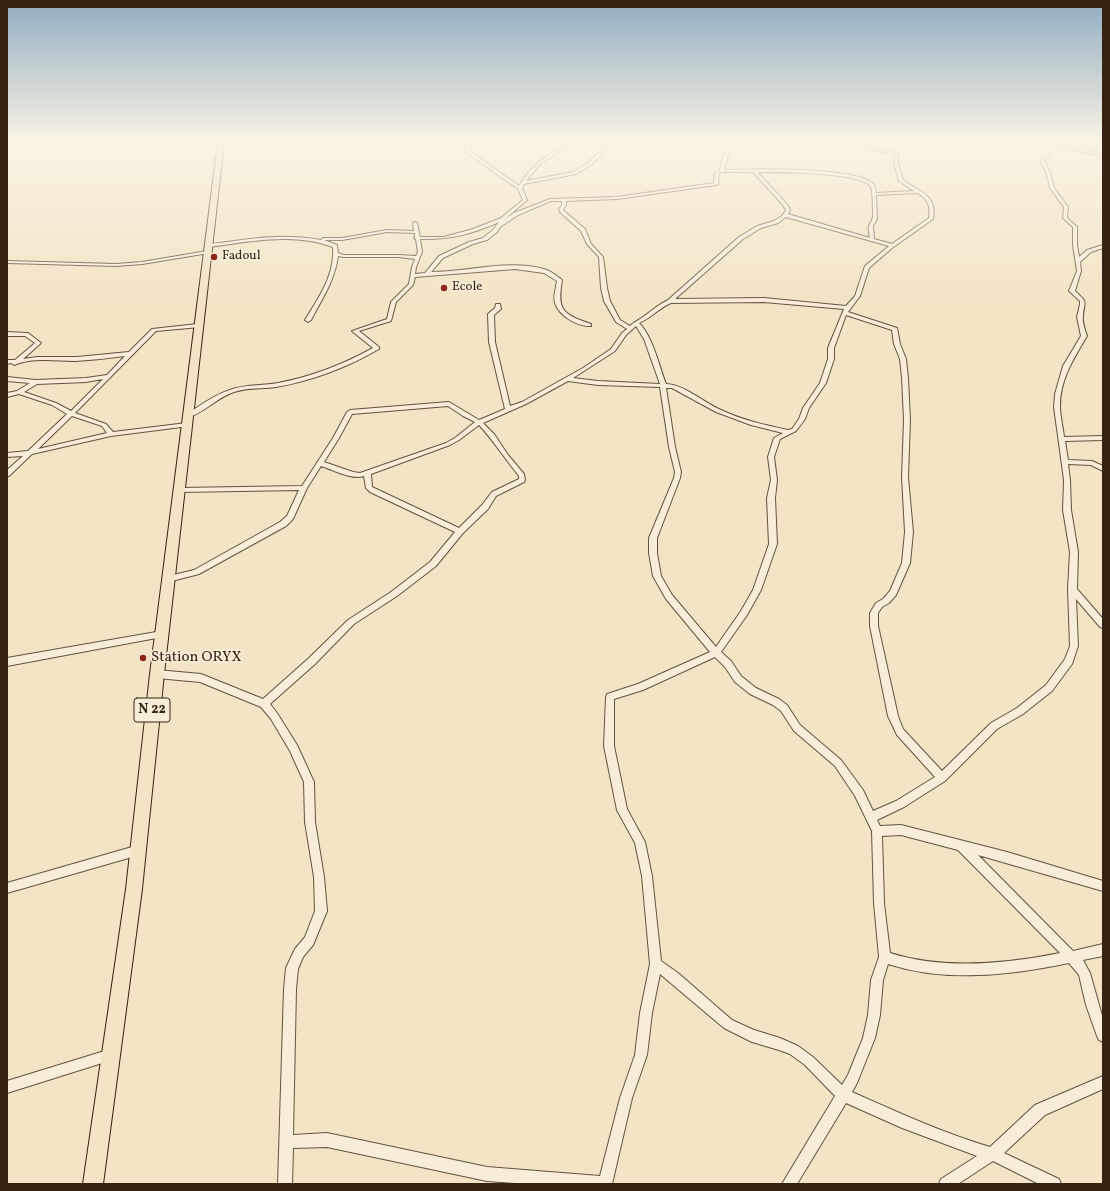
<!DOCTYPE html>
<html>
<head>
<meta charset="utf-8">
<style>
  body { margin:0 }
  #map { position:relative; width:1110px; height:1191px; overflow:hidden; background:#f2e4c4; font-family:Vollkorn,serif }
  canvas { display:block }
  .frame { position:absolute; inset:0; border:8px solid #362213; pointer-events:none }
</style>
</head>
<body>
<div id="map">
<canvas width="1110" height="1191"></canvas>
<div class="frame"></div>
</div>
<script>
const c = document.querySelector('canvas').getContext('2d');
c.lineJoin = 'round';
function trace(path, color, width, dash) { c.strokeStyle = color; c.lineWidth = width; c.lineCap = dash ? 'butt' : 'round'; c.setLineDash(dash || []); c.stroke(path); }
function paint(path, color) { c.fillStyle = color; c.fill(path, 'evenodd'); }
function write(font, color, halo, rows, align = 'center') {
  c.font = font + ' Vollkorn,serif'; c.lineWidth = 3.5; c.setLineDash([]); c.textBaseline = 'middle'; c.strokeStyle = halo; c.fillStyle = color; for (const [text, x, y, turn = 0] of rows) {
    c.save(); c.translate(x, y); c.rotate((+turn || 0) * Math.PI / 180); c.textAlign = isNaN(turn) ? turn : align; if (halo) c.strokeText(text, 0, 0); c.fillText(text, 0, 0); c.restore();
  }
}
const street = new Path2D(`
  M469,142H473L469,149L470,151L519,186C530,167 545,156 563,146L562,142H566V147L540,164L526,181L573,172L588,163L609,142H613L591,165L576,174L524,184L522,188L527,200L504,220L514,213L550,199L617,197L714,183L715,173L720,170C722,158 728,141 743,142L729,153L724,170C754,169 848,167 871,182C875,185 876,188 876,193L914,191L899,181L894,163L895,156L892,154L835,142H841L893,152L898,155V163L903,180C919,192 938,195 933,219L892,248L869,268L860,296L848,312L897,328L900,344L906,359L908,378L910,420L908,477L913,532L910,563L896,595L889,603L882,607L878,613V626L898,716L903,729L942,771L991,723L1017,708L1046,685L1065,659L1070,646L1068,589L1070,552L1063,510L1064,480L1054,407L1055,394L1063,366L1081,336L1077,317L1080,304V301L1069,291L1077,271L1073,245V227L1063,218L1064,207L1050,188L1047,175L1040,160L1062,147L1040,142H1047L1065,145L1070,142H1074L1095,147L1093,148L1071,144L1066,147L1103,153V155L1063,149L1044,160L1051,175L1054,188L1068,207L1067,218L1077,227V245L1079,257L1087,250L1103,245V248L1091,252L1080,262L1081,271L1075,291C1089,304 1084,300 1083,316C1082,322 1085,330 1087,336C1074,358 1060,379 1060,406C1060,416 1063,427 1064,437L1103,436V440L1065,441L1068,460L1092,461L1103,466V471L1091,465L1068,464L1070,480L1071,510L1078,552L1077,589L1103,619V628L1100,627L1076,599L1078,646L1072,664L1052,691L1023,714L997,729L945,781L904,807L877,820L880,826L901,825L1007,852L1103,881V891L978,855L1073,951L1103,944V956L1083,960L1090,973L1103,1019V1042L1099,1040L1097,1036L1086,1005L1079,975L1069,963C1011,975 946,983 888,964L883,980L880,1015L875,1038L857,1083L852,1092C897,1112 943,1133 990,1147L1035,1105L1103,1076V1089L1045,1115L1004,1153L1059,1179L1061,1184H1039L993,1161L958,1184H939L941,1179L977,1156L902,1128L846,1103L797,1184H782L835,1096L805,1065L790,1054L779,1050L752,1042L724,1028L660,974L652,1013L647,1055L632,1098L612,1184H529L487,1181L327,1147L293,1148L292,1184H278L284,989L286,968L295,949L305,937L315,911L314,877L305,822L304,782L290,751L271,719L261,707L200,682L157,678L154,677L153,674L154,671L157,670L201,674L263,699L309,658L348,620L391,592L430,562L455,532L370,492L366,488L364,476C351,480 334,470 321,466L307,488L293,519L286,526L199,574L168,582L164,579L165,577L194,570L280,522L287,516L299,490L180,492L177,490L180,488L302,486L333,438L347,412L350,410L449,402L479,420L505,409L489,342L488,314L495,308L496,304H500L501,309L494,315L495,342L510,406L522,402L583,368L611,349L622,333L627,329L616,322L604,301L601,288L599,257L587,244L581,231L560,212L559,209L562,205V201H551L518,215L500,227L497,232L487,240L473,244L443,258L431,272C467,272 512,258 547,270C552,272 558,277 562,280C557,310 562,314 591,324V326C578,327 559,316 555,303C553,296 556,288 557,281L544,273L515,269L415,277L413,285L396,302L391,321L359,331L379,347V349C348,367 312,381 276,387C263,389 248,387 234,392C218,397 205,412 189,417L187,416V414C201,405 214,395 230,390C245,384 262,386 278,383C311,377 344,364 373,348L352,331L387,319L391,302L409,284L412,267L415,259L399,257H344L338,256C335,280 322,299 311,320L308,322L305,320C319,297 335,275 333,247C292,232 250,242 208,247L206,246C211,243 220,243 227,242C259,237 289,234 321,240L323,238H342L387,230L414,231L413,223L415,222L417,223L420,237H444L473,229L501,218L523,200L518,189L467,153L465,149ZM721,172H753C758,178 785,205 786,210L782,216L774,221L757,226L739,237L668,300C658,305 653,310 643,317C639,320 634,322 630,326L620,320L610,301L607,288L603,257L591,244L585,229L564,211L563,209L566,205V201L617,199L716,185L718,184L719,173ZM757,172C774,172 864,172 871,187C873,192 873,212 873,217C872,221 870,223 869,226C868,229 869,234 870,238L788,214L790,210C789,204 763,179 757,172ZM918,193C928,200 931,206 929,218L892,244L874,239L873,226L877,219L876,195ZM786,217L889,246L865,266L855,296L846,306L764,298L675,299L743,239L761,228L778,223ZM499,222L493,230L483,238L469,242L439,256L425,273L415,274L416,267L422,252L420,239C450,240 472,234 499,222ZM387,232L415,233V237L414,238L416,239L418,252L416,256L399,255H344L338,253L337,245L324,240H342ZM764,302L844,309L828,348V359L820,383L803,408L799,419L792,429L788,430C765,425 742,420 721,410C703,402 685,385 666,384C659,366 653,337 639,323C651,318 659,308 671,303ZM846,315L892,330L894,344L900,359L902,378L904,420L902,477L905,532L902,563L890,591L883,599L876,603L870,613V626L888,716L897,735L935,777L896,801L873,811L863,790L841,760L800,725L787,705L779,699L756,688L741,676L731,661L721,652L747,615L761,590L777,544L775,498L777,480L774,457L780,439L796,431L805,419L809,408L826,383L834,359V348ZM636,326L644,339L660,384L598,381L573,378L615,351L626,335ZM568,381L598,385L660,387L669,447L675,472L674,478L649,538V553L653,576L666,599L710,652L638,684L607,694L606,697L604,746L617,810L635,843L642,876L650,964L640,1013L635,1055L620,1098L600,1176L487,1167L327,1133L293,1135L296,989L298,969L303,957L313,945L327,911L324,877L315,822L314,782L297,745L277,713L270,704L315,664L354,624L397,596L436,566L463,533L488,509L496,496L524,482L525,480L524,474L508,455L494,434L483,423L526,404ZM666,388H672L716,412L751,425L783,433L774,438L768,457L771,480L767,498L769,544L753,590L741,611L716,647L672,595L661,576L657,553V538L680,478L681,472L675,447ZM448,406L463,416L475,422L455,438L446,443L360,473L353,472L324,462L339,438L352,414ZM479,425C494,441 505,459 519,476V479L492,492L482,505L459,528L372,487L371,474L450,445L459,440ZM715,657L725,667L735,682L750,694L773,705L781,711L794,731L835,766L855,796L872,831L874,903L879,957L871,980L868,1015L863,1038L848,1075L842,1085L813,1057L798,1046L780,1038L754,1030L732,1020L678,973L661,961L652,876L645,842L627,809L614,746V699L643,690ZM901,835L958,850L1060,953C1005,964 944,970 890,953L884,903L882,836Z
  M1091,142H1103V144Z
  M207,251L209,252V253L142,264L116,266L7,263V261L116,264L142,262Z
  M198,324L201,326L200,327L156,331L75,413L106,424L113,432L187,423L189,424V426L111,436L32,454L9,476H7V470L23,456L7,457V453L28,451L67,414L52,405L19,394L7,397V393L17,391L30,383L7,381V377L36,380L86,378L107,375L125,356C109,358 92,360 76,361C56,361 32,357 14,365L11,363L7,364V360H15L35,343L25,336H7V332L28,333L41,343L23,359L37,357H77L129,352L152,329ZM103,379L71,411L56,403L24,392L37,384L86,382ZM72,416L102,426L107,433L38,449Z
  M162,631L165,632L166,634L165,636L162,637L7,666V658Z
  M139,845L143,846L144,850L143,854L139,855L7,893V883Z
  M111,1049L115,1051L117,1055L115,1059L7,1093V1081Z`);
const primary = new Path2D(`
  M218,142H224L164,674L142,889L103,1184H83L126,889L150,674Z`);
const markers = [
  [214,257,4,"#8f2418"],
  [444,288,4,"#8f2418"],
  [143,658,4,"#8f2418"]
];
const farPoinames = [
  ["Fadoul",222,257],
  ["Ecole",452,288]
];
const shields = [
  [152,710,36]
];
const shieldNames = [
  ["N 22",152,710]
];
const poiNames = [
  ["Station ORYX",151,658]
];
trace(street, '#65523f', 2);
trace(primary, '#362213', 2);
paint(street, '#f7edd9');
paint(primary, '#f2e4c4');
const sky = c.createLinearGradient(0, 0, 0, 308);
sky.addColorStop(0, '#92adc2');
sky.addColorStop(0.46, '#f9f3e4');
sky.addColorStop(1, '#f9f3e400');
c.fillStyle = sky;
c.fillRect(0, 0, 1110, 308);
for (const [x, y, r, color] of markers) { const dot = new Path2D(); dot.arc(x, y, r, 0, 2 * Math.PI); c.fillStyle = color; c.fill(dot); trace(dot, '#f7edd9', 1.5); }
write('13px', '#362213', '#f7edd9', farPoinames, 'left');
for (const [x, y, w] of shields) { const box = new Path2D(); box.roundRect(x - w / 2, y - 12, w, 24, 3); c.fillStyle = '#f7edd9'; c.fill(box); trace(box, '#362213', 1); }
write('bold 14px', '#362213', null, shieldNames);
write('15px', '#362213', '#f7edd9', poiNames, 'left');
</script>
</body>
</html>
